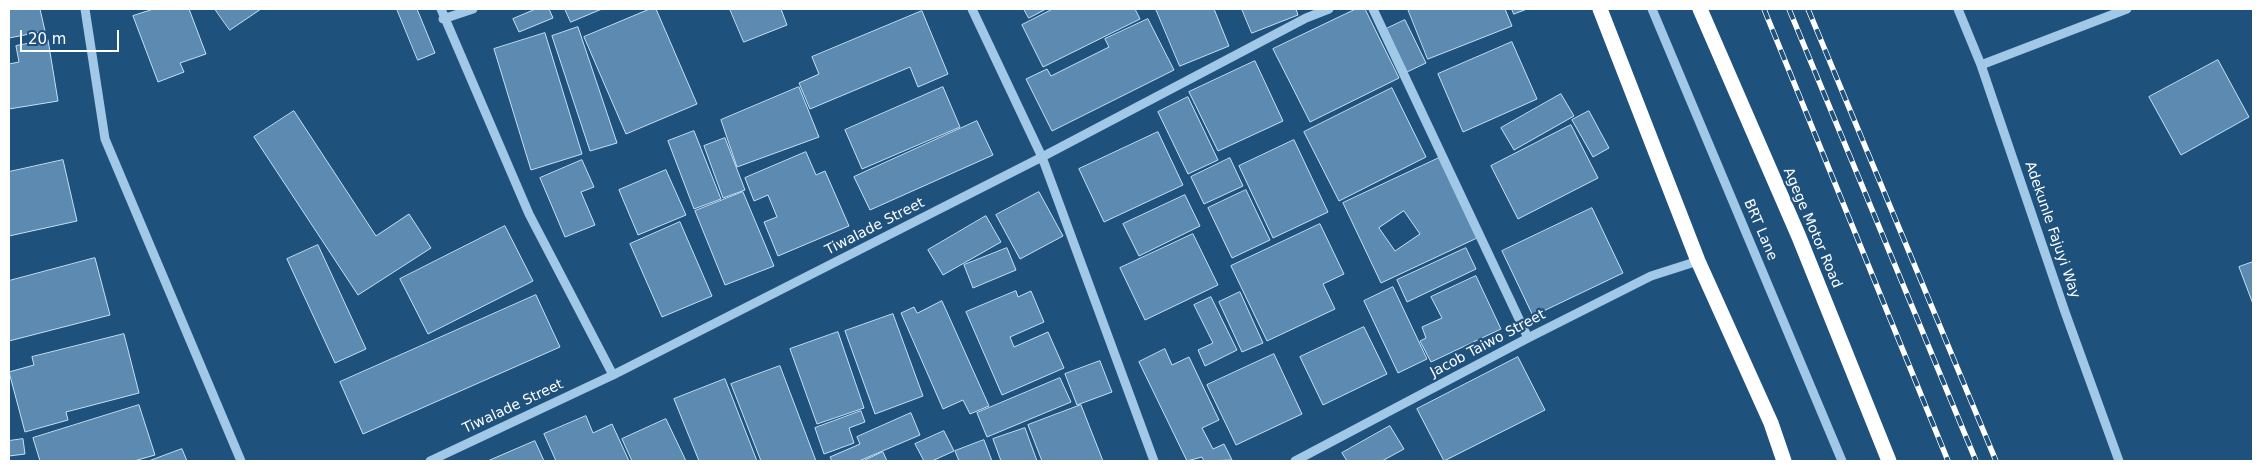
<!DOCTYPE html>
<html>
<head>
<meta charset="utf-8">
<style>
  body { margin:0 }
  #map { position:relative; width:2262px; height:470px; overflow:hidden; background:#1f517d; font-family:"DejaVu Sans",sans-serif }
  canvas { display:block }
  .frame { position:absolute; inset:0; border:10px solid #fff; pointer-events:none }
  .scale { position:absolute; left:20px; top:30px; width:99px; height:22px; box-sizing:border-box; border:2px solid #fff; border-top:0; padding-left:6px; font-size:15px; line-height:18px; white-space:nowrap; color:#fff; -webkit-text-stroke:4px #1f517d; paint-order:stroke }
</style>
</head>
<body>
<div id="map">
<canvas width="2262" height="470"></canvas>
<div class="frame"></div>
<div class="scale">20 m</div>
</div>
<script>
const c = document.querySelector('canvas').getContext('2d');
c.lineJoin = 'round';
function paint(path, color) { c.fillStyle = color; c.fill(path, 'evenodd'); }
function trace(path, color, width, dash) { c.strokeStyle = color; c.lineWidth = width; c.lineCap = dash ? 'butt' : 'round'; c.setLineDash(dash || []); c.stroke(path); }
function write(font, color, halo, rows, align = 'center') {
  c.font = font + ' "DejaVu Sans",sans-serif'; c.lineWidth = 4.5; c.setLineDash([]); c.textBaseline = 'middle'; c.strokeStyle = halo; c.fillStyle = color; for (const [text, x, y, turn = 0] of rows) {
    c.save(); c.translate(x, y); c.rotate((+turn || 0) * Math.PI / 180); c.textAlign = isNaN(turn) ? turn : align; if (halo) c.strokeText(text, 0, 0); c.fillText(text, 0, 0); c.restore();
  }
}
const building = new Path2D(`
  M9,9H40L45,31L9,38Z
  M154,9H189L206,54L180,63L184,72L158,82L133,16Z
  M215,9H261L230,30Z
  M397,9H417L435,53L418,60Z
  M536,9H549L553,18L519,32L513,19Z
  M565,9H602L571,22Z
  M650,9H656L697,104L626,134L584,37Z
  M730,9H781L787,25L744,42Z
  M1024,9H1046L1029,18Z
  M1053,9H1135L1140,19L1043,67L1022,25Z
  M1156,9H1214L1229,46L1180,66Z
  M1242,9H1296L1298,15L1252,33Z
  M1356,9H1365L1399,78L1310,122L1273,49Z
  M1408,9H1505L1512,26L1428,59Z
  M1512,9H1527L1514,14Z
  M922,11L948,74L918,87L910,67L810,109L799,83L819,74L812,57Z
  M1148,19L1174,70L1052,131L1026,79L1047,69L1051,76L1109,47L1105,39Z
  M1405,20L1426,63L1407,72L1386,29Z
  M578,27L617,143L590,151L552,36Z
  M545,33L582,154L531,170L494,49Z
  M48,40L58,101L9,109V64L19,62L16,46Z
  M1512,42L1537,99L1463,132L1438,74Z
  M2218,60L2249,117L2181,155L2149,97Z
  M1255,61L1283,121L1218,151L1189,92Z
  M799,87L819,137L737,167L721,120Z
  M943,87L960,127L862,169L845,130Z
  M1392,88L1426,157L1339,201L1304,132Z
  M1561,94L1574,116L1514,150L1501,128Z
  M1188,97L1218,160L1188,174L1158,112Z
  M294,111L376,236L409,214L431,248L358,295L254,137Z
  M1589,111L1609,148L1593,157L1572,120Z
  M977,121L993,155L870,210L854,177Z
  M1571,125L1598,178L1518,219L1491,166Z
  M694,131L721,199L694,209L668,141Z
  M1158,132L1183,185L1104,222L1079,169Z
  M725,138L745,190L723,198L704,146Z
  M1294,140L1328,212L1273,238L1239,166Z
  M806,152L816,175L825,171L849,226L778,256L764,222L777,217L768,195L754,201L745,178Z
  M1230,158L1243,186L1204,204L1191,177Z
  M1439,158L1477,238L1381,283L1343,203ZM1404,211L1420,234L1395,251L1379,228Z
  M63,160L77,221L9,236V172Z
  M582,160L594,187L581,192L595,225L565,237L540,178Z
  M666,170L686,215L638,235L619,190Z
  M1246,190L1270,240L1232,258L1208,208Z
  M743,192L774,266L725,285L695,211Z
  M1039,192L1063,236L1020,259L996,215Z
  M1185,195L1200,226L1139,256L1123,224Z
  M1592,208L1623,273L1533,316L1502,251Z
  M986,216L1001,242L943,275L928,250Z
  M680,222L712,296L662,317L630,244Z
  M1320,224L1344,274L1323,284L1335,309L1267,341L1231,266Z
  M505,226L533,281L428,334L400,279Z
  M1193,234L1218,285L1145,320L1120,268Z
  M318,245L366,349L335,363L287,259Z
  M1007,248L1016,270L973,288L964,265Z
  M1466,248L1476,269L1407,302L1397,280Z
  M95,258L110,315L9,341V281Z
  M2253,262V304L2239,267Z
  M1476,276L1501,329L1431,362L1420,341L1426,338L1422,327L1442,318L1431,297Z
  M1393,287L1427,359L1398,373L1364,301Z
  M1016,291L1018,297L1031,291L1044,322L1010,337L1014,347L1048,332L1064,368L1002,395L966,312Z
  M1240,292L1263,343L1242,352L1219,302Z
  M536,295L560,347L363,434L340,382Z
  M1211,297L1237,350L1205,366L1198,350L1213,343L1194,305Z
  M942,301L989,406L970,414L963,400L943,409L901,313L914,307L917,313Z
  M893,314L923,396L875,414L845,331Z
  M1364,327L1387,374L1323,405L1300,357Z
  M838,332L864,408L817,424L790,349Z
  M124,334L139,393L66,412L68,420L25,432L9,372L34,365L32,357Z
  M1165,349L1172,365L1189,357L1219,420L1202,428L1213,449L1224,444L1232,460L1204,461L1202,457L1187,461L1139,362Z
  M1274,354L1302,414L1236,445L1207,385Z
  M1518,357L1545,410L1444,461L1417,409Z
  M1100,361L1112,392L1077,405L1065,374Z
  M780,366L816,461H761L731,384Z
  M1060,378L1071,402L987,437L977,413Z
  M725,379L757,461H699L674,399Z
  M139,405L155,455L134,461H40L33,438Z
  M1081,405L1103,461H1042L1028,425Z
  M861,411L865,422L849,428L854,443L824,454L815,428Z
  M911,413L920,435L859,461H832L830,457L860,444L857,437Z
  M586,416L593,433L612,424L629,461H556L544,434Z
  M666,419L686,461H632L622,439Z
  M1390,426L1404,449L1382,461H1347L1342,453Z
  M1025,428L1037,461H1001L993,439Z
  M944,431L954,451L932,461H924L915,444Z
  M23,439L25,454L9,456V441Z
  M984,440L992,461H959L955,451Z
  M535,441L544,461H488Z
  M182,449L187,461H149Z
  M883,452L887,461H863Z`);
const minor = new Path2D(`
  M85,9L105,139L241,461
  M441,9L529,214L613,375
  M972,9L1042,157L1154,461
  M1373,9L1528,338
  M1652,9L1842,461
  M1958,9L1981,65L2065,312L2119,461
  M443,19L473,9
  M1981,65L2127,9
  M430,461L613,375L1042,157L1306,18L1329,9
  M1295,461L1528,338L1651,276L1698,261`);
const highway = new Path2D(`
  M1600,9L1698,261L1771,423L1784,461
  M1700,9L1799,237L1889,461`);
const rail = new Path2D(`
  M1764,9L1948,461
  M1789,9L1976,461
  M1808,9L1996,461`);
const streetNames = [
  ["Tiwalade Street",875,227,-27],
  ["Agege Motor Road",1812,228,67],
  ["BRT Lane",1760,230,67],
  ["Adekunle Fajuyi Way",2052,230,71],
  ["Jacob Taiwo Street",1488,344,-28],
  ["Tiwalade Street",513,407,-25]
];
paint(building, '#5c8ab0');
trace(building, '#c5e0f5', 1);
trace(minor, '#a2c8e7', 9);
trace(highway, '#fff', 15);
trace(rail, '#fff', 5.5);
trace(rail, '#1f517d', 4, [11]);
write('14px', '#fff', '#1f517d', streetNames);
</script>
</body>
</html>
